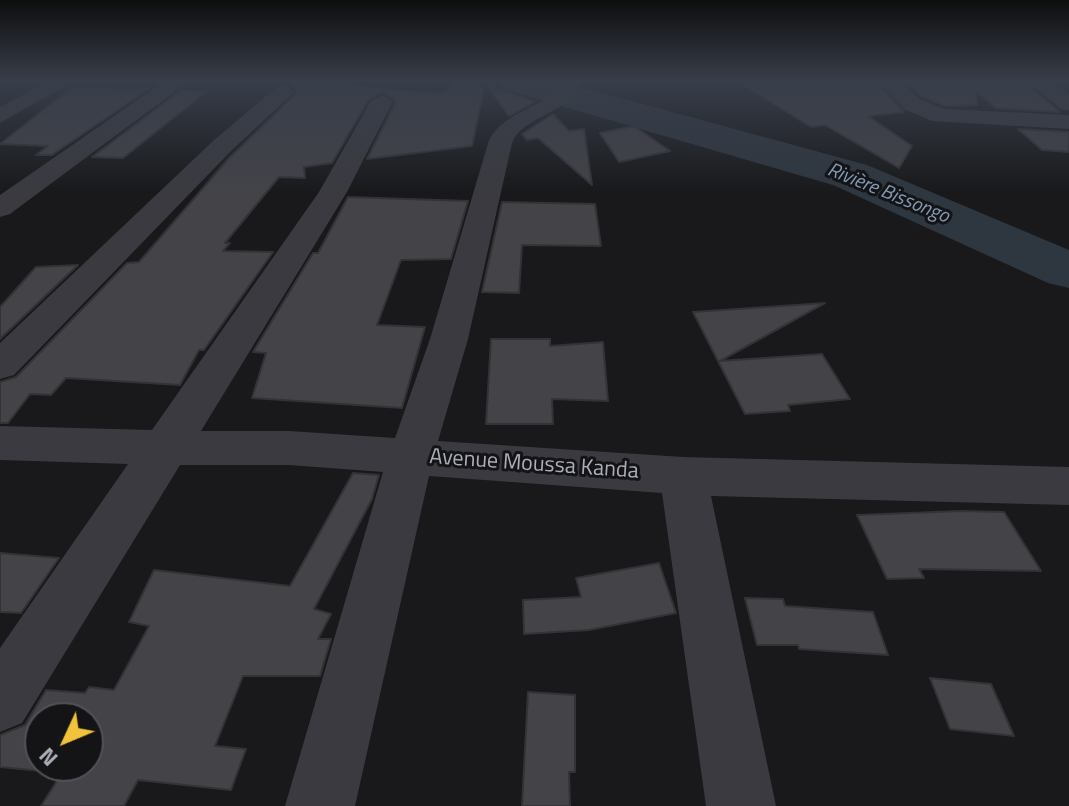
<!DOCTYPE html>
<html>
<head>
<meta charset="utf-8">
<style>
  body { margin:0 }
  #map { position:relative; width:1069px; height:806px; overflow:hidden; background:#19191b; font-family:"Titillium Web",sans-serif }
  canvas { display:block }
  .north { position:absolute; left:24px; top:702px; width:80px; height:80px; box-sizing:border-box; background:#141416; border:2px solid #505258; border-radius:50%; rotate:226deg; font-size:22px; font-weight:700; line-height:32px; text-align:center; color:#abaeba }
  .north::after { content:''; display:block; margin:auto; width:28px; height:36px; background:#f1c33a; clip-path:polygon(50% 0,100% 100%,50% 72%,0 100%) }
</style>
</head>
<body>
<div id="map">
<canvas width="1069" height="806"></canvas>
<div class="north">N</div>
</div>
<script>
const c = document.querySelector('canvas').getContext('2d');
c.lineJoin = 'round';
function paint(path, color) { c.fillStyle = color; c.fill(path, 'evenodd'); }
function trace(path, color, width, dash) { c.strokeStyle = color; c.lineWidth = width; c.lineCap = dash ? 'butt' : 'round'; c.setLineDash(dash || []); c.stroke(path); }
function write(font, color, halo, rows, align = 'center') {
  c.font = font + ' "Titillium Web",sans-serif'; c.lineWidth = 6; c.setLineDash([]); c.textBaseline = 'middle'; c.strokeStyle = halo; c.fillStyle = color; for (const [text, x, y, turn = 0] of rows) {
    c.save(); c.translate(x, y); c.rotate((+turn || 0) * Math.PI / 180); c.textAlign = isNaN(turn) ? turn : align; if (halo) c.strokeText(text, 0, 0); c.fillText(text, 0, 0); c.restore();
  }
}
const river = new Path2D(`
  M499,81H558L867,165L1069,250V288L1048,283L833,185L503,89Z`);
const building = new Path2D(`
  M294,81L439,93L461,82L484,88L472,146L367,159L396,102L394,98L381,92L368,100L332,163L304,167L305,178L279,177L225,243H230L223,251L273,252L204,350H199L180,385L66,378L51,395L30,394L8,423H0V382L16,377L127,263L139,262L229,158L293,97L297,90L291,85Z
  M737,81L876,82L904,112L868,116L912,146L899,168L825,125L811,127Z
  M1023,81L1060,112L996,108L976,91L977,105L945,106L922,96L906,82Z
  M485,83L534,102L509,116Z
  M73,87L148,89L52,155H36L48,146L0,144Z
  M182,90L207,91L123,158L92,157Z
  M553,114L569,131L584,129L592,185L538,138L527,140L522,134Z
  M634,126L670,151L619,162L600,133Z
  M1018,129L1069,132V152L1042,150Z
  M348,197L468,201L451,259L401,260L377,325L425,327L402,408L252,398L266,353L253,352L313,253H318Z
  M502,202L595,204L601,246L522,245L519,293L482,292Z
  M78,265L0,339V307L36,267Z
  M825,303L720,361L822,354L850,399L788,405L790,411L745,414L693,312Z
  M491,339H550V346L603,342L608,401L552,399L553,424H486Z
  M353,473L379,475L372,499L314,609L331,614L318,639H331L320,676H243L215,746L246,749L231,790L138,780L124,806H41L62,773L0,767V735L25,725L46,690L85,693L89,687L114,690L149,626L129,622L154,570L290,586ZM40,718H88V766H40Z
  M961,511L1004,512L1041,571L919,569L924,578L887,579L857,515Z
  M0,553L59,558L21,613L0,612Z
  M659,563L676,613L589,630L524,634L523,600L581,597L576,578Z
  M745,598L783,599L785,606L873,612L888,655L799,649L798,645H757Z
  M930,678L991,684L1014,736L950,729Z
  M528,692L575,695V772H569L570,806H522Z`);
const street = new Path2D(`
  M48,81H74L0,123V107Z
  M165,81H189L10,214L0,217V195Z
  M563,81H583C563,118 524,115 512,143L468,339L438,441L683,457L1069,467V505L711,496L776,806H706L662,493L429,476L355,806H285L383,472L289,465H180L22,723L0,732V648L128,464L0,460V426L152,430L319,192L371,101L382,95L393,101L347,192L201,431H289L395,438L430,339L489,140C506,109 545,110 563,81Z
  M878,81H900L920,99L944,109L1069,115V129L932,121L904,109Z
  M1026,81H1050L1069,94V110L1061,109Z
  M284,85L294,91L291,95L231,151L14,375L0,379V343L213,141L277,87Z`);
const farWaternames = [
  ["Rivière Bissongo",888,194,22]
];
const streetNames = [
  ["Avenue Moussa Kanda",534,465,4]
];
paint(river, '#2e363f');
paint(building, '#434348');
trace(building, '#333337', 2);
paint(street, '#3a3a40');
const sky = c.createLinearGradient(0, 0, 0, 194);
sky.addColorStop(0, '#0e0e0f');
sky.addColorStop(0.42, '#383e4a');
sky.addColorStop(1, '#383e4a00');
c.fillStyle = sky;
c.fillRect(0, 0, 1069, 194);
write('italic 20px', '#8399b5', '#141416', farWaternames);
write('22px', '#abaeba', '#141416', streetNames);
</script>
</body>
</html>
